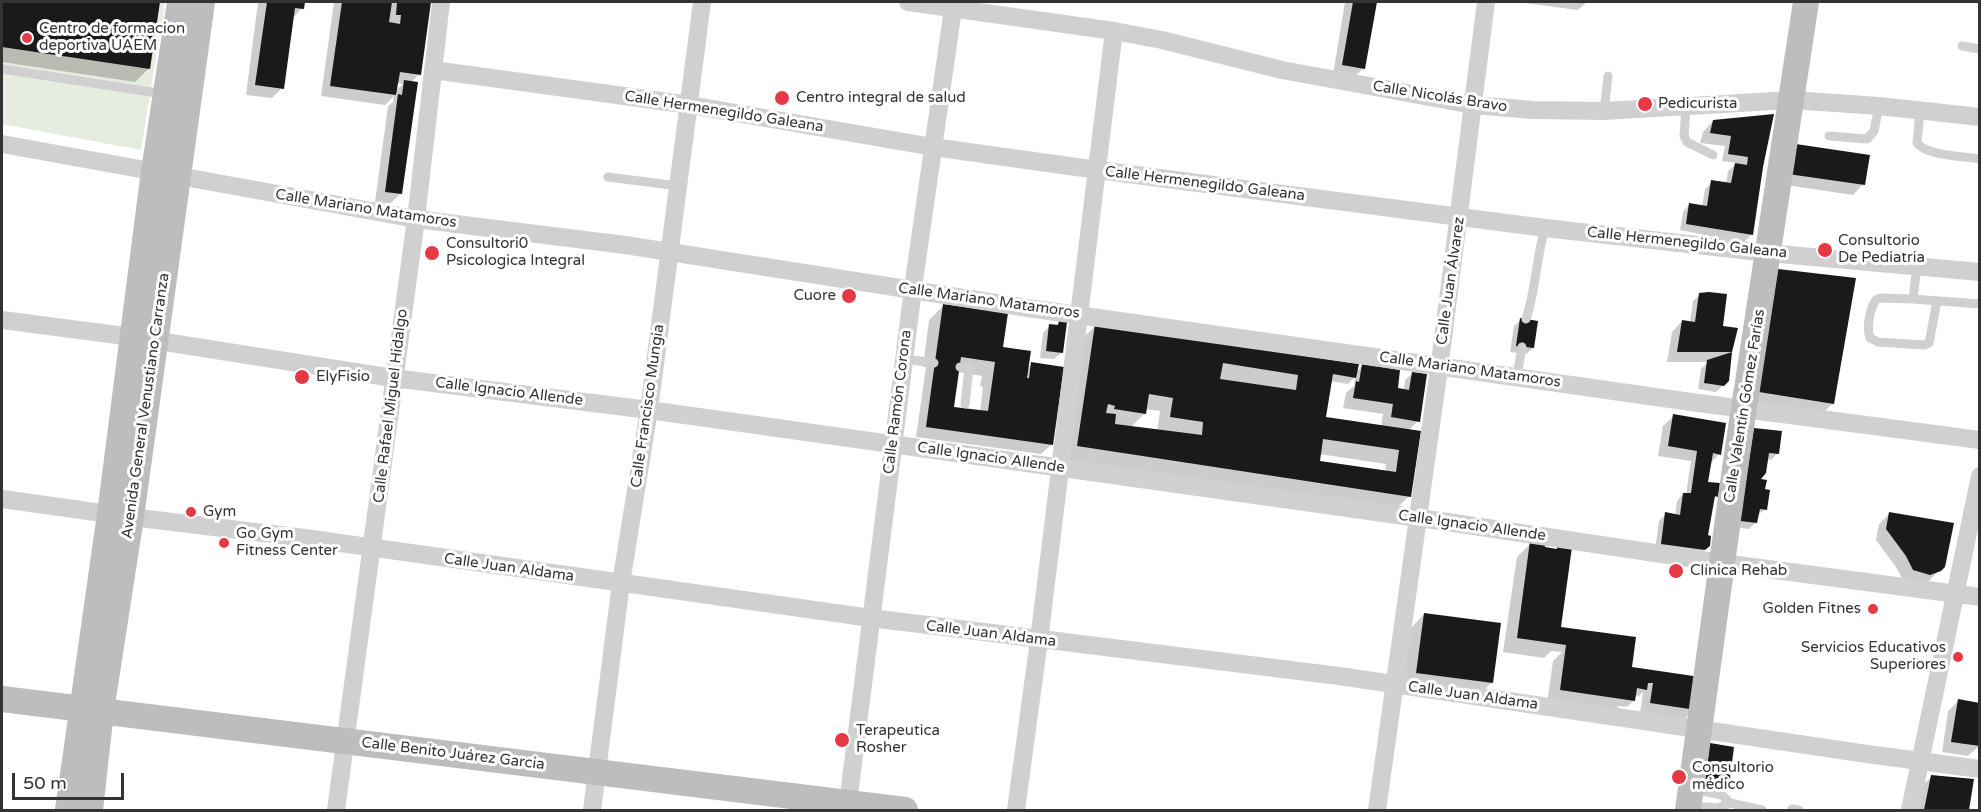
<!DOCTYPE html>
<html>
<head>
<meta charset="utf-8">
<style>
  body { margin:0 }
  #map { position:relative; width:1981px; height:812px; overflow:hidden; background:#fff; font-family:"Varela Round",sans-serif }
  canvas { display:block }
  .frame { position:absolute; inset:0; border:3px solid #333; pointer-events:none }
  .scale { position:absolute; left:12px; top:773px; width:112px; height:27px; box-sizing:border-box; border:3px solid #333; border-top:0; padding-left:8px; font-size:18px; line-height:21px; white-space:nowrap; color:#333; -webkit-text-stroke:4px #fff; paint-order:stroke }
</style>
</head>
<body>
<div id="map">
<canvas width="1981" height="812"></canvas>
<div class="frame"></div>
<div class="scale">50 m</div>
</div>
<script>
const c = document.querySelector('canvas').getContext('2d');
c.lineJoin = 'round';
function paint(path, color) { c.fillStyle = color; c.fill(path, 'evenodd'); }
function trace(path, color, width, dash) { c.strokeStyle = color; c.lineWidth = width; c.lineCap = dash ? 'butt' : 'round'; c.setLineDash(dash || []); c.stroke(path); }
function write(font, color, halo, rows, align = 'center') {
  c.font = font + ' "Varela Round",sans-serif'; c.lineWidth = 6; c.setLineDash([]); c.textBaseline = 'middle'; c.strokeStyle = halo; c.fillStyle = color; for (const [text, x, y, turn = 0] of rows) {
    c.save(); c.translate(x, y); c.rotate((+turn || 0) * Math.PI / 180); c.textAlign = isNaN(turn) ? turn : align; if (halo) c.strokeText(text, 0, 0); c.fillText(text, 0, 0); c.restore();
  }
}
const green = new Path2D(`
  M2,2H165L141,150L2,124Z`);
const shadow = new Path2D(`
  M2,2H159L149,68L135,82L2,62Z
  M258,2H303L302,8L292,19L282,88L272,98L246,95Z
  M334,2H429L419,74L411,83L401,193L390,204L375,202L388,106L393,102L394,96L385,105L321,96ZM397,83L403,84L395,91Z
  M1345,2H1375L1364,68L1353,78L1333,75Z
  M1525,2H1587L1578,10L1525,3Z
  M1772,116L1751,235L1741,245L1714,241L1715,237L1680,230L1683,212L1689,205L1702,207L1705,189L1712,182L1726,184L1728,171L1737,163L1722,161L1725,146L1700,143L1703,132L1713,121Z
  M1789,144L1863,184L1853,195L1779,184Z
  M1779,270L1833,403L1819,417L1746,405Z
  M1700,295L1721,325L1730,352L1728,380L1716,392L1698,389L1701,369L1708,362H1667L1672,332L1682,321L1690,322L1693,301Z
  M943,306L1027,369L1032,364L1052,444L1041,454L916,437L926,367H923L929,320ZM958,372L982,376L980,386L983,387L980,412L953,408Z
  M1521,320L1533,348L1526,354L1510,352L1514,326Z
  M1059,323L1061,353L1054,359L1040,358L1043,333L1050,326L1055,327Z
  M1096,325L1356,372L1362,366L1396,389L1404,390L1405,380L1412,374L1418,421L1408,431L1409,496L1395,510L1064,460L1082,339ZM1355,377L1354,386L1346,393L1343,408L1383,414L1381,427L1325,419L1330,381L1348,384ZM1145,409L1160,411L1157,431L1131,427L1145,413ZM1319,454L1386,464L1385,472L1318,462Z
  M1674,416L1719,454L1710,464L1707,484L1717,496L1712,500L1706,536L1709,545L1701,553L1655,550L1659,521L1666,514L1675,516L1677,501L1683,494L1686,495L1691,461L1658,456L1663,426Z
  M1754,429L1778,453L1771,460L1767,459L1759,480L1763,490L1766,509L1757,515L1756,522L1749,529L1735,527L1747,436Z
  M1889,514L1943,566L1929,581L1918,585L1903,580L1896,567L1876,540L1879,524Z
  M1531,543L1555,550L1558,547L1560,628L1630,672L1632,669L1694,709L1684,720L1640,713L1643,692L1639,696L1634,695V700L1627,707L1619,706L1612,713L1547,704L1553,661L1562,652L1551,651L1544,658L1503,652L1517,557Z
  M1424,614L1492,682L1478,696L1403,686L1411,628Z
  M1958,701L1979,746L1968,756L1942,752L1948,711Z
  M1711,745L1727,786L1721,793L1699,790L1704,752Z
  M1932,776L1972,781L1967,810H1917L1921,787Z`);
const building = new Path2D(`
  M2,2H160L150,69L2,47Z
  M267,2H305L304,9L295,8L284,89L255,85Z
  M342,2H392L389,22L400,24L401,15H396L397,2H431L421,75L400,72L396,95L330,86Z
  M1353,2H1377L1365,69L1342,65Z
  M404,80L418,82L402,194L385,192L398,94L402,95Z
  M1774,114L1763,167L1753,235L1686,224L1689,203L1707,206L1711,180L1731,183L1735,163L1747,165L1748,157L1728,154L1731,136L1710,133L1713,120Z
  M1789,143L1870,155L1865,185L1788,174Z
  M1778,269L1856,278L1834,404L1759,392Z
  M1709,292L1727,294L1723,326L1738,328L1732,352H1677L1682,320L1695,322L1699,293Z
  M943,304L1008,313L1003,347L1031,351L1027,378H1029L1031,362L1064,367L1053,445L926,427ZM961,357L995,362L988,411L954,407Z
  M1520,318L1538,321L1534,348L1516,346Z
  M1059,321L1067,322L1063,353L1046,351L1049,324L1058,325Z
  M1095,324L1359,364L1356,378L1333,374L1326,417L1421,431L1411,497L1077,446ZM1223,363L1298,375L1296,390L1220,379ZM1149,394L1173,398L1170,417L1203,422L1202,435L1115,424L1116,414L1106,413L1108,404L1115,406L1114,409L1146,414ZM1323,439L1399,450L1396,472L1320,461Z
  M1732,352L1729,381L1724,386L1704,383L1707,360Z
  M1362,364L1400,370L1398,388L1409,390L1412,372L1427,374L1420,422L1391,417L1393,404L1353,398L1356,381L1359,382Z
  M1673,414L1726,423L1721,455L1713,453L1708,482L1720,483L1718,497L1715,496L1708,535L1711,536L1710,546L1705,550L1661,544L1665,512L1680,515L1683,493H1691L1697,451L1668,446Z
  M1754,428L1782,431L1779,454L1769,453L1766,473L1761,479L1767,480L1765,489L1770,490L1767,510L1760,509L1757,523L1740,521Z
  M1889,512L1954,523L1945,567L1941,571L1930,575L1913,570L1906,556L1886,529Z
  M1530,541L1545,544V547L1557,549V545L1572,547L1561,627L1636,637L1632,667L1700,677L1696,710L1650,703L1653,683H1648L1647,690L1637,688L1635,701L1560,690L1566,645L1517,638Z
  M1424,613L1501,623L1493,683L1416,673Z
  M1958,699L1980,703V746L1951,742Z
  M1710,743L1734,747L1729,786L1705,783Z
  M1931,775L1974,779L1969,810H1924Z`);
const service = new Path2D(`
  M1962,46L1980,49
  M2,69L164,94
  M1686,107L1684,136L1687,142L1713,155
  M1604,111L1608,76
  M1920,111L1917,143C1927,156 1963,156 1980,159
  M1829,136L1867,139L1874,131L1879,106
  M608,177L678,186
  M1917,266L1913,299L1980,304
  M1913,299L1880,298L1876,300C1870,309 1866,327 1870,338L1878,342L1924,345L1929,343L1937,301
  M1526,319C1536,290 1536,258 1545,228
  M904,359L934,363
  M960,367L969,368L965,404
  M1517,376L1522,347
  M1693,789L1722,795L1730,803L1762,810
  M1691,806L1718,808L1730,803
  M1792,809L1799,810`);
const minor = new Path2D(`
  M908,2L1114,31L1162,40L1282,70L1473,105L1533,110L1604,111L1791,100L1879,106L1980,117
  M433,70L690,105L933,147L1098,170L1545,228L1768,253L1980,272
  M2,144L416,219L625,245L1028,308L1691,402L1980,440
  M2,320L133,337L393,378L649,410L1447,522L1722,563L1980,597
  M2,499L131,517L305,538L871,618L1339,676L1867,754L1980,769
  M848,803L914,281L954,2
  M336,810L416,219L441,2
  M592,810L621,583L649,410L702,2
  M1016,810L1039,640L1114,31
  M1377,810L1441,354L1486,2
  M1910,810L1980,476`);
const secondary = new Path2D(`
  M2,699L905,810
  M68,810L110,514L154,171L180,2
  M90,810L101,711L131,517L202,2
  M1688,810L1737,454L1806,2`);
const markers = [
  [27,38,6,"#e63946"],
  [782,98,8,"#e63946"],
  [1645,104,8,"#e63946"],
  [1825,250,8,"#e63946"],
  [432,253,8,"#e63946"],
  [849,296,8,"#e63946"],
  [302,377,8,"#e63946"],
  [191,512,6,"#e63946"],
  [224,543,6,"#e63946"],
  [1676,571,8,"#e63946"],
  [1873,609,6,"#e63946"],
  [1958,657,6,"#e63946"],
  [842,740,8,"#e63946"],
  [1679,777,8,"#e63946"]
];
const poiNames = [
  ["Centro de formacion",39,29],
  ["deportiva UAEM",39,46],
  ["Centro integral de salud",796,98],
  ["Pedicurista",1658,104],
  ["Consultorio",1838,241],
  ["De Pediatria",1838,258],
  ["Consultori0",446,244],
  ["Psicologica Integral",446,261],
  ["Cuore",836,296,"right"],
  ["ElyFisio",316,377],
  ["Gym",203,512],
  ["Go Gym",236,534],
  ["Fitness Center",236,551],
  ["Clínica Rehab",1690,571],
  ["Golden Fitnes",1861,609,"right"],
  ["Servicios Educativos",1946,648,"right"],
  ["Superiores",1946,665,"right"],
  ["Terapeutica",856,731],
  ["Rosher",856,748],
  ["Consultorio",1692,768],
  ["médico",1692,785]
];
const streetNames = [
  ["Calle Nicolás Bravo",1440,97,9],
  ["Calle Hermenegildo Galeana",724,112,9],
  ["Calle Hermenegildo Galeana",1205,184,7],
  ["Calle Mariano Matamoros",366,209,9],
  ["Calle Hermenegildo Galeana",1687,243,6],
  ["Calle Juan Álvarez",1451,281,-82],
  ["Calle Mariano Matamoros",989,301,8],
  ["Calle Mariano Matamoros",1470,370,8],
  ["Calle Ignacio Allende",509,392,7],
  ["Calle Ramón Corona",898,402,-83],
  ["Avenida General Venustiano Carranza",146,406,-82],
  ["Calle Rafael Miguel Hidalgo",391,406,-83],
  ["Calle Francisco Mungia",648,406,-82],
  ["Calle Valentín Gómez Farías",1745,406,-81],
  ["Calle Ignacio Allende",991,458,8],
  ["Calle Ignacio Allende",1472,526,8],
  ["Calle Juan Aldama",509,568,8],
  ["Calle Juan Aldama",991,634,7],
  ["Calle Juan Aldama",1473,696,8],
  ["Calle Benito Juárez Garcia",453,754,7]
];
paint(green, '#e6ecdf');
paint(shadow, '#0003');
paint(building, '#1a1a1a');
trace(service, '#d0d0d0', 9);
trace(minor, '#d0d0d0', 18);
trace(secondary, '#bdbdbd', 26);
for (const [x, y, r, color] of markers) { const dot = new Path2D(); dot.arc(x, y, r, 0, 2 * Math.PI); c.fillStyle = color; c.fill(dot); trace(dot, '#fff', 2); }
write('15px', '#333', '#fff', poiNames, 'left');
write('15px', '#333', '#fff', streetNames);
</script>
</body>
</html>
